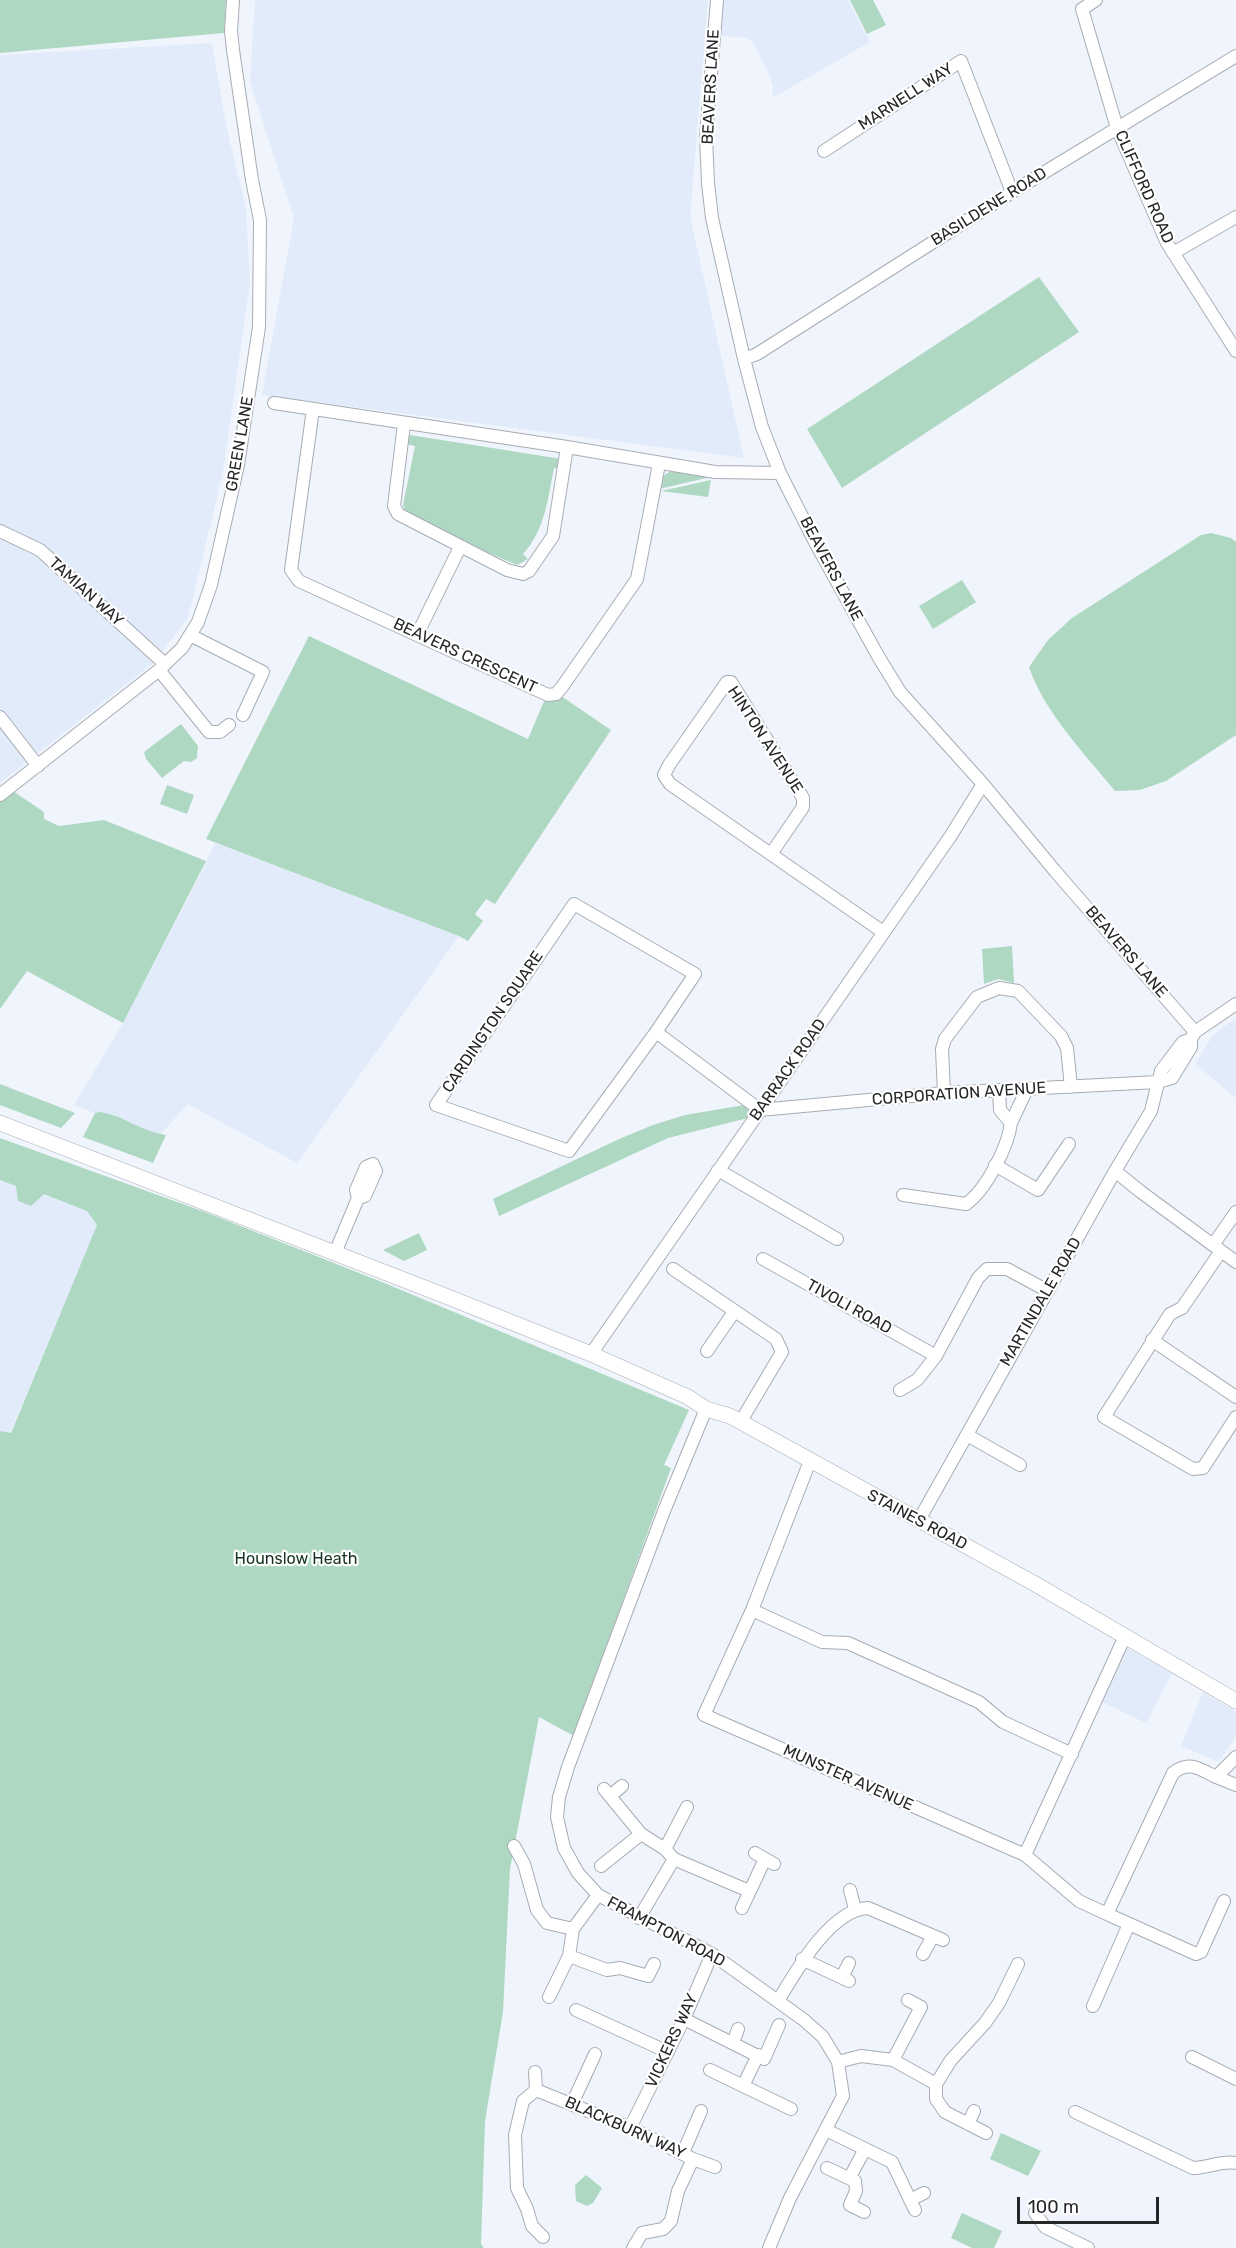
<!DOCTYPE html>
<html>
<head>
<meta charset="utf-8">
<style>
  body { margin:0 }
  #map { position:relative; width:1236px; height:2248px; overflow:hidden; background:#f0f5fd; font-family:Rubik,sans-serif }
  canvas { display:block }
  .scale { position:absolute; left:1017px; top:2197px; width:142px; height:27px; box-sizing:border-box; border:3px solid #242628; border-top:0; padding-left:8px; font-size:18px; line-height:21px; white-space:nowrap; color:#242628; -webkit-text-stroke:4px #fff; paint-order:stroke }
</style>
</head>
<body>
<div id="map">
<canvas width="1236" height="2248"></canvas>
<div class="scale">100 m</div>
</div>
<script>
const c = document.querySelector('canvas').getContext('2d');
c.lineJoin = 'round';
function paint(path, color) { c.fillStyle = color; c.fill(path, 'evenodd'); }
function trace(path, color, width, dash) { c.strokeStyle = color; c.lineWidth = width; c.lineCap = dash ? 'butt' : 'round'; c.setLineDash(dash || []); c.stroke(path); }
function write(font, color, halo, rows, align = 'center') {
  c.font = font + ' Rubik,sans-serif'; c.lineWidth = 4.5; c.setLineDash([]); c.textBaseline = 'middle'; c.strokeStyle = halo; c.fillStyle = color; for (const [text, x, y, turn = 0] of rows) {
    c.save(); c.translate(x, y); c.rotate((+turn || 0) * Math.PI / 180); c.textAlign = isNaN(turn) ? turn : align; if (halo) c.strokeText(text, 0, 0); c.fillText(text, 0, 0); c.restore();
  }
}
const built = new Path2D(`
  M255,0H708L690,217L744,458L262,395L294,218L250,82Z
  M717,0H848L870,42L772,98L773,87L769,74L752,41L746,38L713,35Z
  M212,43L226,125L246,208L250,283L223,472L188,618L153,663L0,783V55Z
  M215,843L459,936L297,1163L188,1104L154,1141L100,1112L95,1113L74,1105L123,1023L197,881Z
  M1236,1018V1098L1195,1064L1213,1035Z
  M0,1169L103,1212L10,1433L0,1431Z
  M1127,1648L1172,1673L1146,1723L1102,1702Z
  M1203,1692L1236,1712V1735L1219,1762L1181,1746Z`);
const green = new Path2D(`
  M0,0H226L224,33L0,53Z
  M850,0H873L886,25L867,34Z
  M1039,277L1079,332L842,488L807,429Z
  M410,435L562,459V469L554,468C548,498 545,530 523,554L528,559L517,565L464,542L405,512L403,505L415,446L406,444Z
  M671,471H674L711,477L659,489L663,476Z
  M711,480L708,497L661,491Z
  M1211,533L1231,538L1236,542V735L1166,781L1140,790L1115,791C1085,754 1044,712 1029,667L1048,640L1072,618L1201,535Z
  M962,580L976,602L933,629L919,606Z
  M309,636L528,739L545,699L561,696L611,730L495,904L486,899L475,914L483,921L468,941L459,936L206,839Z
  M181,724L198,746L197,758L191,762L184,761L162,778L146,759L144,752Z
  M167,785L194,795L187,814L160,804Z
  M13,791L44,812V819L59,826L104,820L206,861L123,1023L27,971L0,1009V801Z
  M1012,946L1014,983L998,979L984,984L982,949Z
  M0,1084L75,1113L61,1128L0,1105Z
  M756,1103L748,1118L668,1138L499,1216L493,1199L619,1139L653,1125L685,1115Z
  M99,1112C123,1115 140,1131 166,1135L153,1163L83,1137L95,1113Z
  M0,1138L205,1212L382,1282L689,1410L664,1465L671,1468L574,1736L539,1717L510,1869L503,2012L485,2121L481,2244L484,2248H0V1431L11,1433L97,1225L87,1211L44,1194L31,1206L18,1201L16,1186L0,1180Z
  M419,1233L427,1250L404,1261L383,1250Z
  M1001,2133L1041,2151L1028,2176L990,2159Z
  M586,2175L602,2188L593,2203L587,2206L576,2201L575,2185Z
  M962,2213L1002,2231L994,2248H972L951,2238Z`);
const minor = new Path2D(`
  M717,0L706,137L708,183L712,218L744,359L762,427L780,473L815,542L878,656L900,692L983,784L1055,871L1195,1032
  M1096,0L1082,9L1117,128L1167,243L1236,351
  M824,151L961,61L1012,192
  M1173,253L1236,217
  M744,359L757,354L1012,192L1236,56
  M274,403L567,447L715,472L780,473
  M313,409L291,570L299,581L548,695L556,694L562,687L637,579L659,464
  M404,424L394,506L398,514L507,570L523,574L529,571L553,536L567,447
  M0,531L40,550L165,664
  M190,635L263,672L243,715
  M417,635L460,547
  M159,670L209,732H220L229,725
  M0,717L38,766
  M0,795L159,670L182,648L198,622L211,585L238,465L259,327L260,220L252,180L233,50L231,31L233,0
  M771,854L803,807V798L731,682H727L669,765L664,775L670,784C741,833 812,882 883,932
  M656,1032L695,974L574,904L436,1105L569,1151L656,1032L760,1110
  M944,1093L942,1049L945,1039L977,997L999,988L1018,991L1061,1036L1067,1048L1071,1087
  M760,1110L944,1093L1158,1082L1172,1078L1191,1047V1039L1195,1032L1236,1004
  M1011,1123L1027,1089
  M373,1164L376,1171L365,1196L358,1198L356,1190L366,1167Z
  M995,1165L1038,1190L1069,1144
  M718,1170L837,1239
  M1115,1171L1141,1192L1236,1262
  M903,1195L966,1204C986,1190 1008,1147 1011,1123L1000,1110L999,1090
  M1213,1245L1236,1212
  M1221,1251L1182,1308L1170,1314L1104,1417L1193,1469L1203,1468L1236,1417
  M335,1253L358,1198
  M763,1259L936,1356
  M673,1269L776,1339L782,1352L741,1421
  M1152,1340L1236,1397
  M707,1351L734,1312
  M591,1354L950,837L983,784
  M900,1390L917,1380L936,1356L978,1278L987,1269H1007L1048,1291
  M706,1409L664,1511L568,1767L559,1797L557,1817L564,1848L578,1873L598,1895L712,1954L804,2020L823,2037L838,2062L843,2096L790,2198L769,2248
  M967,1435L1020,1465
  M810,1461L752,1610L704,1715L1025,1855L1125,1636
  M919,1520L1115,1171L1151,1111L1161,1071L1183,1042L1191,1039
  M752,1610L822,1642L848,1643L979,1702L1003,1722L1072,1754
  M1236,1757L1216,1777L1236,1785
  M1216,1777C1200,1769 1189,1760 1173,1773L1107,1914L1196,1954L1201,1952L1224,1901
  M604,1789L641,1834L665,1849L674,1859L639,1918
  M610,1796L622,1786
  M514,1846L524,1864L537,1910L547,1923L573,1929
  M665,1849L687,1807
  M755,1853L774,1864
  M1025,1855L1079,1901L1107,1914
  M674,1859L749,1891
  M601,1866L641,1834
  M850,1890L855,1909
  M742,1908L765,1859
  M923,1954L933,1936
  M569,1956L607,1970L620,1968L648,1976L654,1964
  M802,1959L849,1981
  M842,1977L849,1963
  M549,1997L569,1956L573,1929L598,1895
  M778,2001C796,1971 830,1910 868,1908L943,1940
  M1093,2006L1129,1924
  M576,2010L668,2052
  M684,2019L764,2059L779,2025
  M733,2043L738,2029
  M1192,2057L1236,2079
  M893,2060L921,2007L908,2000
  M838,2062L861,2056L893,2060L936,2084
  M710,2070L791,2109
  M535,2072L536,2090L630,2128L693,2159L715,2167
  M743,2086L758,2055
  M536,2090L523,2101L515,2135L517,2188L527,2209L532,2226L543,2237
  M572,2104L595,2054
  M1075,2112L1193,2168C1208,2168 1222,2160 1236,2163
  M968,2124L974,2111
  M630,2128L684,2019L712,1954
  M826,2130L892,2162L915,2210
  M986,2133L945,2112L936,2099V2084L951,2060L985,2023L999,2003L1018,1964
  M683,2153L701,2111
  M827,2168L855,2181L856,2191L850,2205L864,2212
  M850,2177L865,2149
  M910,2200L924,2193
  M1035,2213L1045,2227L1088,2248
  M633,2248L642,2233L663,2229L671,2221L678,2191L693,2159`);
const major = new Path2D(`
  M0,1123L443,1295L591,1354L688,1397L706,1409L730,1416L1037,1585L1236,1701`);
const streetNames = [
  ["BEAVERS LANE",711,87,-87],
  ["MARNELL WAY",906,97,-33],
  ["CLIFFORD ROAD",1144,187,66],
  ["BASILDENE ROAD",989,207,-32],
  ["GREEN LANE",240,444,-80],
  ["BEAVERS LANE",831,569,62],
  ["TAMIAN WAY",86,592,42],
  ["BEAVERS CRESCENT",465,656,25],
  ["HINTON AVENUE",765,740,57],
  ["BEAVERS LANE",1126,952,49],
  ["CARDINGTON SQUARE",493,1022,-56],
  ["BARRACK ROAD",788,1070,-55],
  ["CORPORATION AVENUE",959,1094,-4],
  ["MARTINDALE ROAD",1041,1302,-60],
  ["TIVOLI ROAD",849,1307,29],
  ["STAINES ROAD",917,1520,28],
  ["MUNSTER AVENUE",848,1778,24],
  ["FRAMPTON ROAD",666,1932,28],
  ["VICKERS WAY",672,2041,-65],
  ["BLACKBURN WAY",625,2128,24]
];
const parkNames = [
  ["Hounslow Heath",296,1559]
];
paint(built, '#e1ebf9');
paint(green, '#aed8c1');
trace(minor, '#a7acb3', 14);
trace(major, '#a7acb3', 16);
trace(minor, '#fff', 12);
trace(major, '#fff', 15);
write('16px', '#242628', '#fff', streetNames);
write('16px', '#153324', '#fff', parkNames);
</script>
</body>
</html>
